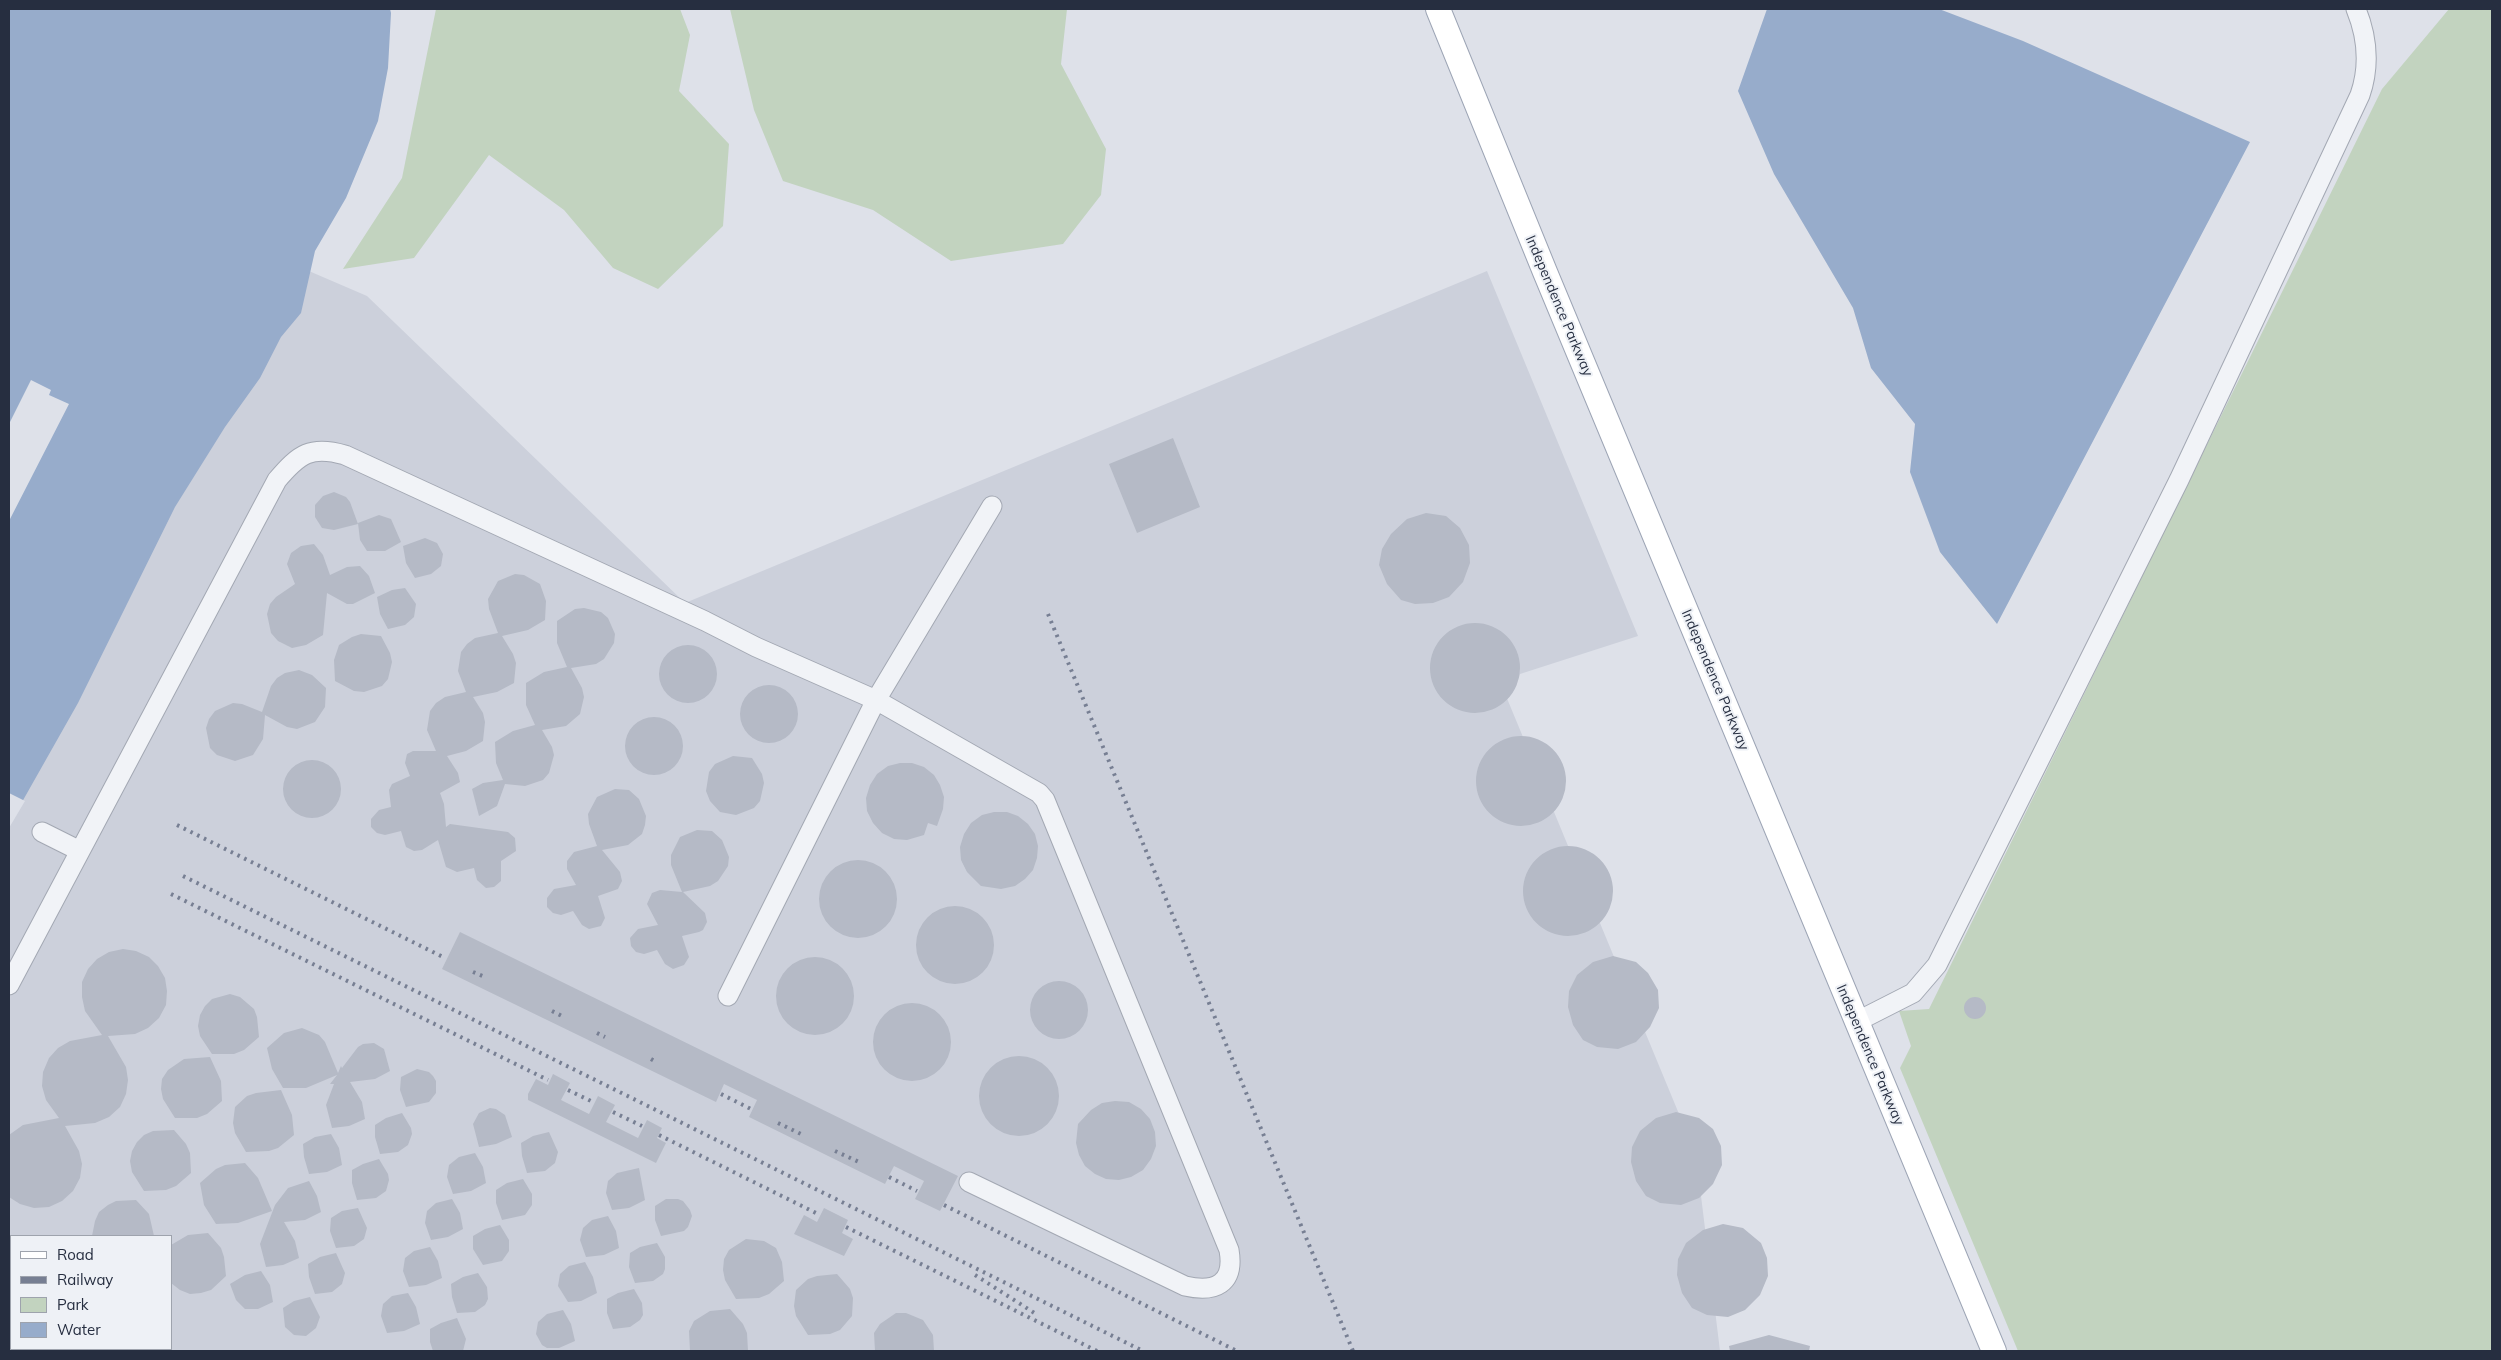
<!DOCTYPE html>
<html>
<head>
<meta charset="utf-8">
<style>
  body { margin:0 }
  #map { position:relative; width:2501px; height:1360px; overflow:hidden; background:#dee1e9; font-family:Mulish,sans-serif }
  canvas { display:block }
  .frame { position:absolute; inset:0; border:10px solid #262e40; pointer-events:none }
  .legend { position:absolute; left:10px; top:1235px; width:162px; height:115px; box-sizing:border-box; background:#eef1f6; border:1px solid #9ea3ad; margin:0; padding:6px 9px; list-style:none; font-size:15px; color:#262e40 }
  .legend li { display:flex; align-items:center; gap:10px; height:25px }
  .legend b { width:25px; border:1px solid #9ea3ad }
</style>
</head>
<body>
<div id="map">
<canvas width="2501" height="1360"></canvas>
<div class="frame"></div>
<ul class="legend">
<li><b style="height:6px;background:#fff"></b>Road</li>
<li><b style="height:6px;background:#777f93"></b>Railway</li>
<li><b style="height:14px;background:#c2d3bf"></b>Park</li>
<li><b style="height:14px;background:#97accb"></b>Water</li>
</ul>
</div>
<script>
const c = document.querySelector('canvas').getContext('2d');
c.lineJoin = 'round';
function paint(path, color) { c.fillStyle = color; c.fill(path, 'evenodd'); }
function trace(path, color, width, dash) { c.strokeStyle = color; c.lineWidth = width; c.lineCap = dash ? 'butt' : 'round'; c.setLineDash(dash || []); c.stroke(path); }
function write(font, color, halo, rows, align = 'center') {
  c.font = font + ' Mulish,sans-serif'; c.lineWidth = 4; c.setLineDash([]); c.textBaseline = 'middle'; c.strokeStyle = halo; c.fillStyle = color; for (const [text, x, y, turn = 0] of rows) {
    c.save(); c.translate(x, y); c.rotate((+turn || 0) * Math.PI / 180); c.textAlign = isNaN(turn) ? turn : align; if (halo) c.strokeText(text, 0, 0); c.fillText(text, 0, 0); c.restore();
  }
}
const built = new Path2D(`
  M9,142L367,296L685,603L1487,271L1638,636L1520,674L1512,693L1506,696L1696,1155L1720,1351H9ZM11,1236H171V1349H11Z`);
const green = new Path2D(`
  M436,9H680L690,35L679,91L729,144L723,226L658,289L613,268L564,210L489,155L414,258L343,269L402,178Z
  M730,9H1067L1061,64L1106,149L1101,195L1063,244L951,261L873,210L783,181L754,110Z
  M2449,9H2492V1351H2018L1900,1068L1911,1046L1899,1011L1929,1009L2382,89Z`);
const water = new Path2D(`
  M9,9H390L391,13L388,68L378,121L346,198L315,251L301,313L281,337L260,378L225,427L175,507L78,703L9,825Z
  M1767,9H1939L2023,41L2250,142L1997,624L1940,552L1910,472L1915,424L1871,368L1853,308L1774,174L1738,91Z`);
const pier = new Path2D(`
  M31,380L51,390L49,395L69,404L9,521V424Z
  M9,793L25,801L9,828Z`);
const building = new Path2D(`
  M1173,438L1200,507L1137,533L1109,464Z
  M334,492L346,497L350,502L358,524L334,530L322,528L315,517V505L323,496Z
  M1426,513L1446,516L1460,528L1469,545L1470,563L1463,582L1449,597L1433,603L1415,604L1401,600L1387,584L1379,565L1382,549L1391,534L1407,519Z
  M379,515L391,519L401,542L385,551H367L360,540L358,523Z
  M425,538L437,543L443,554L441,566L431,574L415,578L406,563L403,546Z
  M314,544L323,555L330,575L347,567L360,566L369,576L375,593L353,604H347L327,593L323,635L306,645L292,648L278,641L271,633L267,614L270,604L276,597L295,584L287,564L291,553L301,546Z
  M515,574L524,575L540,584L546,601L545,620L528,630L502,636L513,654L516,663L514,683L497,692L473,697L483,713L485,722L483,741L466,751L447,756L458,773L460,782L440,793L444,804L446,827L450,824L508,832L515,838L516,851L501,861V881L494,887L486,888L477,880L474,868L457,872L446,867L438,840L422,850L414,851L406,847L401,831L385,835L377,833L371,827V819L379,810L391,807L389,790L392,784L410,776L405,763L407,754L413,751H436L427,730L430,711L436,703L445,697L466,692L458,671L461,652L467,644L475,638L498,633L489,609L488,599L498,581Z
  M405,588L416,604L414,617L405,625L388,629L380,614L377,597L392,590Z
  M584,608L601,612L608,618L615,634L614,643L604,659L596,664L571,668L582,688L584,697L580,714L566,726L542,730L552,747L554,755L549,773L543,780L525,786L505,784L497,806L479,816L472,789L483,783L503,780L496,763L495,742L513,731L535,725L526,705V683L544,672L567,667L557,643V621L575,609Z
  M1430 668a45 45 0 1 1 90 0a45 45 0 1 1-90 0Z
  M361,634L381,636L390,653L392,662L388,679L382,686L364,692L354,691L335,681L334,660L339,645L352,637Z
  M659 674a29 29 0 1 1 58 0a29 29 0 1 1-58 0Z
  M299,670L312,675L326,688L325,707L315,722L297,729L287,727L265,715L263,739L253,755L235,761L217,755L210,748L206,728L209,719L215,711L233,703L242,704L262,712L271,686L277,678L285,673Z
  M740 714a29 29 0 1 1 58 0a29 29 0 1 1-58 0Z
  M625 746a29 29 0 1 1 58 0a29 29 0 1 1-58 0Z
  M1476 781a45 45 0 1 1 90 0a45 45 0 1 1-90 0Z
  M733,756L752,758L762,774L764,783L760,801L754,808L736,815L720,812L710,801L706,791L709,772L715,764Z
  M283 789a29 29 0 1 1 58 0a29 29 0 1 1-58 0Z
  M900,763H912L924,767L934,775L940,785L944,797L943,809L937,826L928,823L924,835L907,840L894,839L882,833L873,823L867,811L866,798L870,785L877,774L888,766Z
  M615,789L629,790L639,799L646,816L645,825L642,834L628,845L602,850L620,872L622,881L618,889L598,896L605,918L601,926L589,929L582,925L573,911L561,915L553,913L547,907V898L554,889L576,885L567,869V861L574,852L597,846L589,824L588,814L597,797Z
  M994,812H1007L1018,816L1028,824L1035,834L1038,846L1037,858L1033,870L1025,879L1015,886L1001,889L981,886L967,872L961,860L960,847L964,834L971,823L982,815Z
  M697,830L712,831L722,840L729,857L728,866L718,881L710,886L683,892L705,913L707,922L703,930L699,932L682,936L689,957L684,965L673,969L665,964L657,950L644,954L636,952L631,946L630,938L638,929L658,925L647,904L652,893L660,890L682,892L671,865V855L680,837Z
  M1523 891a45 45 0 1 1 90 0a45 45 0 1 1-90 0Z
  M819 899a39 39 0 1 1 78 0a39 39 0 1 1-78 0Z
  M916 945a39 39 0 1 1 78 0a39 39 0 1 1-78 0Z
  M460,932L958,1176L940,1211L915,1199L924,1181L894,1166L885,1184L749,1117L757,1100L724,1084L716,1102L442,969Z
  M123,949L136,951L149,957L158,966L165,978L167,991L166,1005L159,1018L148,1028L135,1034L108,1036L126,1067L128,1080L126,1094L120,1107L109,1117L95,1123L65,1126L79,1151L82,1164L80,1178L73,1191L62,1201L49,1207L34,1208L20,1204L9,1197V1135L23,1125L59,1118L46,1100L42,1086L43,1072L49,1058L58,1048L70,1041L102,1035L85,1011L82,997V982L88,969L97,959L109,952Z
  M1613,956L1636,962L1648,973L1658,990L1659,1008L1650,1027L1636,1042L1618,1049L1597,1047L1583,1040L1573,1025L1568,1007L1569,991L1577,975L1593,962Z
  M776 996a39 39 0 1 1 78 0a39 39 0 1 1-78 0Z
  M1030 1010a29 29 0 1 1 58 0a29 29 0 1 1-58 0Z
  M230,994L240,997L254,1009L257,1017L259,1037L244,1050L234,1054H212L200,1036L198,1026L200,1015L205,1006L212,999Z
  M1964 1008a11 11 0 1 1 22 0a11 11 0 1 1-22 0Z
  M873 1042a39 39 0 1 1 78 0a39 39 0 1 1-78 0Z
  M302,1028L319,1035L325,1042L338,1073L341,1066L342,1068L358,1047L363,1044L374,1043L384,1049L390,1071L375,1079L350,1082L362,1102L365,1119L349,1126L332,1128L326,1105L334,1084H330L337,1075L306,1088H283L272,1069L267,1048L284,1033Z
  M979 1096a40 40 0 1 1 80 0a40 40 0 1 1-80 0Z
  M210,1057L221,1081L222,1101L207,1114L197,1118H175L163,1099L161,1089L162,1079L168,1070L184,1059Z
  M417,1069L429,1072L433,1076L436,1081V1093L429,1102L406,1107L400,1090L401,1077Z
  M553,1074L570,1083L561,1100L589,1114L598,1096L615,1105L606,1122L638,1138L647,1120L662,1128L657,1138L666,1143L656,1163L528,1100V1094L536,1079L548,1085Z
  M281,1090L292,1115L294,1135L278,1148L269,1151L246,1152L235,1133L233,1123L235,1107L247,1096L256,1093Z
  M1115,1101L1129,1102L1141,1109L1150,1119L1155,1132L1156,1146L1151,1159L1143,1170L1131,1177L1119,1180L1106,1179L1095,1174L1085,1166L1079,1155L1076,1143L1078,1124L1091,1110L1102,1103Z
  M490,1108L496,1109L505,1115L512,1137L496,1144L479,1147L473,1124L479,1113Z
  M1676,1112L1699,1118L1713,1129L1721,1146L1722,1165L1713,1184L1699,1198L1681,1205L1660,1203L1646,1196L1636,1181L1631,1162L1632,1147L1640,1131L1656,1118Z
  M402,1113L411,1128L412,1134L408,1145L398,1152L380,1154L375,1137V1125L386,1118Z
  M174,1130L186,1144L190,1153L191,1173L176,1186L166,1190L144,1191L132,1172L130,1161L132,1151L137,1142L144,1135L153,1131Z
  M549,1132L558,1152L555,1163L545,1171L527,1173L522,1156L521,1143L533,1136Z
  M331,1134L339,1148L342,1165L327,1172L309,1174L304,1157L303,1144L315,1137Z
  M475,1153L483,1167L486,1183L471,1191L453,1194L447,1177L449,1165L459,1157Z
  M379,1159L388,1174L389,1180L386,1191L376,1198L357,1200L352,1183V1170L363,1164Z
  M245,1163L258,1178L272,1211L238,1223L216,1224L204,1205L200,1183L216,1169L225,1165Z
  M639,1168L645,1200L629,1208L612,1210L606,1193L608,1181L617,1173Z
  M523,1179L532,1194V1205L525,1215L502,1220L496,1203V1190L507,1183Z
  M309,1181L317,1196L321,1212L305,1220L284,1222L295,1241L299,1258L283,1265L266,1267L260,1244L275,1205L288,1188Z
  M452,1199L460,1213L463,1229L448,1237L431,1240L425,1223L427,1211L436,1203Z
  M666,1199H678L683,1201L690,1210L692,1216L688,1227L684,1231L661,1236L655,1220V1206Z
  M136,1200L149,1214L154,1236H92L95,1221L99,1212L108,1205L116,1201Z
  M358,1208L367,1228L364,1239L354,1246L336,1248L330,1231L331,1218L342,1211Z
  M824,1208L848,1220L842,1233L853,1239L844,1256L794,1234L804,1215L817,1222Z
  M608,1216L616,1231L619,1248L604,1255L586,1257L580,1240L583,1228L592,1220Z
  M1723,1224L1743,1228L1761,1243L1767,1258L1768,1276L1760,1295L1745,1310L1728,1317L1707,1315L1692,1308L1682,1293L1677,1275L1678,1259L1686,1243L1703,1230Z
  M500,1225L509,1240V1251L502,1261L483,1265L473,1249V1236L485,1229Z
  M208,1233L221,1248L224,1257L226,1276L211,1290L201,1293L190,1294L180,1290L171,1283V1245L188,1235Z
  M746,1239L764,1241L776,1248L782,1262L784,1281L769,1294L759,1298L736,1299L725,1280L723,1270L724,1259L729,1250Z
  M657,1243L665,1257V1269L663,1274L653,1281L635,1283L629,1267L630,1253L640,1247Z
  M430,1247L438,1261L442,1278L426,1285L409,1287L403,1271L405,1258L414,1251Z
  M336,1253L345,1273L342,1284L332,1292L315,1294L309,1277L308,1264L320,1257Z
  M585,1262L593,1277L597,1293L581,1301L568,1302L558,1286L560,1274L569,1266Z
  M261,1271L270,1285L273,1302L258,1309H245L236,1300L230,1284L245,1275Z
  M478,1273L487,1287L488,1299L485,1305L475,1312L457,1313L452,1297L451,1284L463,1277Z
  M837,1274L850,1289L853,1298L852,1316L840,1330L830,1334L808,1335L796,1316L794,1306L796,1290L808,1279L817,1276Z
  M634,1289L642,1303L643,1315L640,1320L630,1327L613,1329L607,1313V1299L618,1293Z
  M408,1293L416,1307L420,1324L404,1331L387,1333L381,1316L383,1304L392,1296Z
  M310,1297L320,1317L316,1328L306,1336L294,1335L285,1327L283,1308L294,1301Z
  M730,1309L743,1324L747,1333L748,1351H690L689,1331L694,1321L710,1311Z
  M563,1310L571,1324L575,1341L559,1348H547L542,1345L536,1334L538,1322L547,1314Z
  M896,1313H906L923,1320L933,1335L934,1351H875L874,1333L880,1324Z
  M457,1318L466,1339L463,1351H433L430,1342V1329L441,1323Z
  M1769,1335L1810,1346L1809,1351H1730L1729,1346Z`);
const minor = new Path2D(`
  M42,832L80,851
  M9,985L277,480C299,454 311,445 345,455L705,621L756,647L876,700L1039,793L1045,800L1229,1250C1235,1284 1215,1293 1185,1286L969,1182
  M728,996L876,700L992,506
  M1856,1022L1913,993L1937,965L2179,480L2360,95C2370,66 2367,36 2356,9
  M9,1283L11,1284
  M144,1349L149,1351`);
const major = new Path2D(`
  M1438,9L1545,272L1994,1351`);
const rail = new Path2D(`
  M1048,614L1353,1351
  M177,825L445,958
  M183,876L1143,1351
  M171,894L548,1080
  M473,972L485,977
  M552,1011L562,1016
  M597,1033L605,1037
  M651,1059L656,1062
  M568,1090L593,1102
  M721,1094L751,1109
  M613,1112L642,1126
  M778,1123L801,1134
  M659,1135L818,1214
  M835,1151L859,1162
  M889,1177L917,1191
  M944,1205L1237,1351
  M846,1227L1097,1351
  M975,1275L1036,1314
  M9,1330L11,1331
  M9,1349L13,1351
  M47,1349L52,1351`);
const streetNames = [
  ["Independence Parkway",1559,306,67],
  ["Independence Parkway",1715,680,67],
  ["Independence Parkway",1870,1055,67]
];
paint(built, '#ccd0db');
paint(green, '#c2d3bf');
paint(water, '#97accb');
paint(pier, '#dee1e9');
paint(building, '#b5bac6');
trace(minor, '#a3a8b3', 21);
trace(major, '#9da5b5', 26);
trace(minor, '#f1f3f7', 19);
trace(major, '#fff', 24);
trace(rail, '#777f93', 4, [2.5, 5]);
write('14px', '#262e40', '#eef1f6', streetNames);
</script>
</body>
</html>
